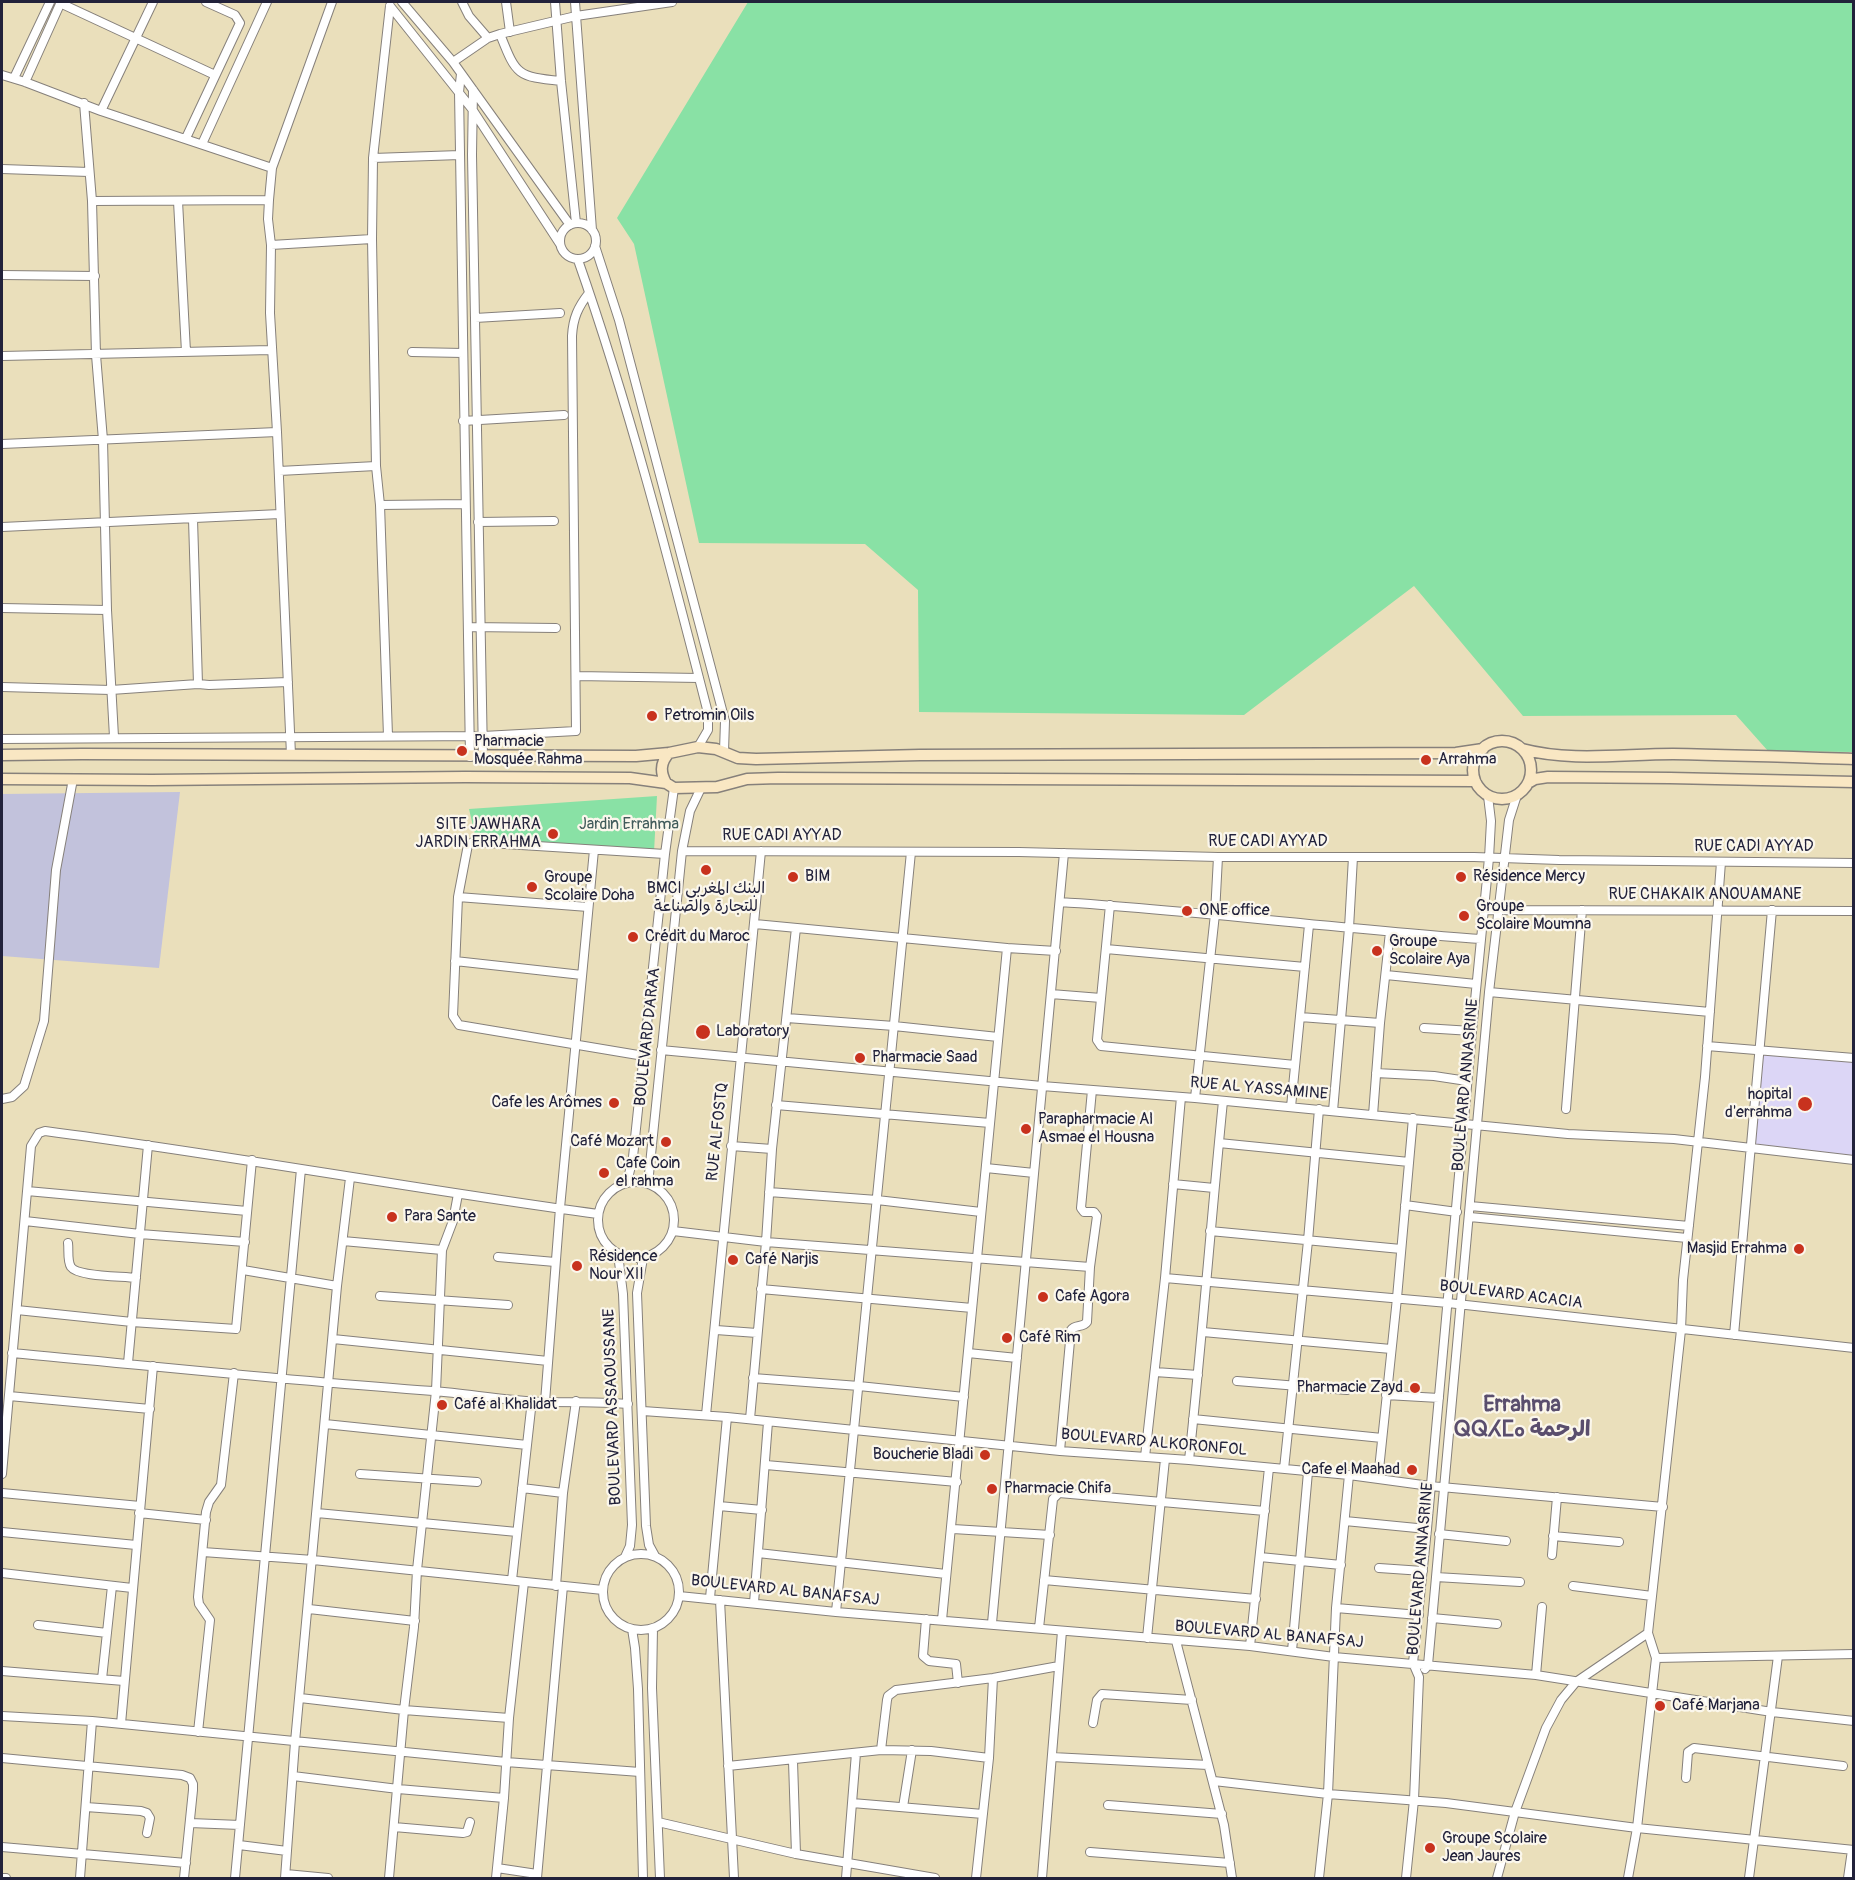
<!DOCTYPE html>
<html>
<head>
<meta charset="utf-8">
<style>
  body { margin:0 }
  #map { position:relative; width:1855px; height:1880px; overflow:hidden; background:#eadfbb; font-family:Pangolin,sans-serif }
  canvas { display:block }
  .frame { position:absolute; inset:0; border:3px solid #22223b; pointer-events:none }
</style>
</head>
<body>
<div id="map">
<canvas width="1855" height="1880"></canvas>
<div class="frame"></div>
</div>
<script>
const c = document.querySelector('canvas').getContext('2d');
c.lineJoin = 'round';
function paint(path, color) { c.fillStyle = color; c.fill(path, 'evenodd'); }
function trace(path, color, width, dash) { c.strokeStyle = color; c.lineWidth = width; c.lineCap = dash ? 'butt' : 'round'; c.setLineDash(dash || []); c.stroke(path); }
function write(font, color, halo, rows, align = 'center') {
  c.font = font + ' Pangolin,"Playpen Sans Arabic","Noto Sans Tifinagh",sans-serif'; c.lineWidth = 4.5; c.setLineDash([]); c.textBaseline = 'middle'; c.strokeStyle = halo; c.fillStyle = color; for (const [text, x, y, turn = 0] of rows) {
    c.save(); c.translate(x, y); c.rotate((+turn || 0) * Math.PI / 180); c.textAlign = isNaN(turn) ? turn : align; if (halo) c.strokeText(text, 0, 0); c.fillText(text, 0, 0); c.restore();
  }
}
const built = new Path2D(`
  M1761,1050L1853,1058V1158L1753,1149Z`);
const industrial = new Path2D(`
  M180,792L159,968L2,956V794Z`);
const green = new Path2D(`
  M748,2H1853V752L1768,751L1736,715L1523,716L1414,586L1244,715L919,712L918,590L865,544L699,543L634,244L617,218Z
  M657,796L654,852L476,839L469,809Z`);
const street = new Path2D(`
  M402,2L453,62L570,225
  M462,2L469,16L488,38
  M506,2L510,32
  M555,2L561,81L576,223
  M575,2L592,230
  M60,3L215,75
  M390,6L472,109L560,244
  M500,34C516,74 516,77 561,81
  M453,62L488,38L500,34L576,16L672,2
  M461,74L459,92L470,757
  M2,75L25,82L101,111L272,168
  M14,78L50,2
  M25,82L61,2
  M473,90L472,155L483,757
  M84,103L92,201L96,355L103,440L107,610L114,737
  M101,111L153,2
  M186,138L240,23L235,15L206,2
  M202,144L267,2
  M373,158L460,155
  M2,169L89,172
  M92,201L269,200
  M178,201L186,352
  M560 241a18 18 0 1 1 36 0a18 18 0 1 1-36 0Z
  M271,245L372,239
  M595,246L619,320L725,721L724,751
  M578,260C630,408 669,561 708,713V730L698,747
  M2,275L95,276
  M475,318L560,313
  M412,352L463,353
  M2,356L271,350
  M463,421L564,415
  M2,444L277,432
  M279,471L376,466
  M380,505L465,504
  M193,519L198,684
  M478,522L554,521
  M2,527L280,514
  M2,608L107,610
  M469,627L556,628
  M576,676L699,678
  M2,687L111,690L198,684L209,685L288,682
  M388,736L380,505L376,466L372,239L373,158L390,6
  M2,739L483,736L576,731L572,336C573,318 578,307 589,293
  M291,755L277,432L270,313L271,245L268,219L269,200L272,168L332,2
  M682,851L1019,852L1218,857H1474L1559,860L1854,863
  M458,897L588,907
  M1060,902C1200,911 1340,929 1481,939
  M1110,905L1097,1040L1101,1046L1295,1065
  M1483,910L1854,911
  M755,924L1007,948L1056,951
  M1106,949L1305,967
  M455,961L582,975
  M1386,975L1476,984
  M1489,992L1710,1012
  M1051,994L1101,998
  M1300,1017L1380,1023
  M787,1018L894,1026L998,1037
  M1424,1028L1472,1031
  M1707,1046L1854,1058
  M661,1050L1042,1086L1195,1098L1568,1134L1674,1139L1854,1160
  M644,1056L459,1025L453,1016L458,897L467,850L468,845L473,842L665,854
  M1376,1073L1434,1076L1467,1081
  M1195,1098L1215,914L1218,857
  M2,1099L12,1097L24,1086L44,1021L56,870L73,779
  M776,1105L990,1123
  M1291,1107L1309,925
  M1566,1109L1582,910
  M1333,1111L1349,928L1353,857
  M1373,1115L1380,1023L1390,932
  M1219,1143L1409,1162
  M731,1146L772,1149
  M986,1168L1034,1173
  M598 1220a38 38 0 1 1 76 0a38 38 0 1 1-76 0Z
  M627,1183L633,1157L665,854L674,788
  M648,1184L682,851L690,811L701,788
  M1173,1184L1214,1188
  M27,1191L247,1211
  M769,1192L877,1200L981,1212
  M1405,1205L1457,1212
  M1470,1206L1689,1226
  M1470,1217L1687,1238
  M25,1221L140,1234L245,1242
  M673,1231L766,1242L1090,1267
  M1210,1231L1401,1249
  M343,1241L442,1250
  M68,1243C69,1250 67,1261 71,1267C78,1277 123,1276 136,1278
  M618,1254L623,1294L632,1525L630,1546L625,1557
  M498,1257L555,1262
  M643,1258L637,1293L646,1526L649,1545L655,1556
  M243,1270L337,1286
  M1165,1278L1448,1303L1854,1348
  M761,1289L972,1308
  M380,1296L508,1305
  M17,1310L132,1322L236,1329L252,1160
  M716,1330L757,1333
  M1203,1332L1391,1349
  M1734,1335L1772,910
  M333,1339L548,1361
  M12,1353C153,1366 293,1381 433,1391C471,1394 508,1401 546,1402C573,1402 600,1402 628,1404
  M968,1353L1017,1358
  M128,1363L148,1145
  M1155,1372L1198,1375
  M753,1378L859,1386L964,1397
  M1237,1381L1347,1390
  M1386,1395L1439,1398
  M9,1396L150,1409
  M545,1402L560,1208L594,850
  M643,1411L727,1417L1060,1451L1189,1460L1349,1475L1430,1486L1663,1507
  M706,1415L761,851
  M750,1419L766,1242L772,1149L796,928
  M1193,1419L1382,1438
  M325,1424L527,1445
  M1060,1451L1071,1330C1075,1324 1083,1328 1087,1322L1090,1267L1097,1216L1094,1212H1084L1081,1208L1092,1090
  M1145,1457L1165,1278L1181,1097
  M1189,1460C1202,1341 1211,1221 1223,1101
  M766,1465L957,1482
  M1284,1469L1308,1241L1319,1109
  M2,1474L31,1146L39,1133L45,1131C229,1155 413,1189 598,1214
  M360,1474L477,1482
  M1378,1479L1397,1298L1413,1118
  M522,1488L563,1493
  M2,1493L140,1506
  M719,1506L762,1510
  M139,1513L206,1520
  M317,1513L517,1532
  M1345,1521L1427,1529
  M953,1529L1050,1535
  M2,1532L136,1545
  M1439,1534L1506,1541
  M1553,1536L1619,1542
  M203,1552L313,1560L603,1590
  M758,1553L946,1574
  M603 1592a38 38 0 1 1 76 0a38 38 0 1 1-76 0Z
  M1552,1555L1557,1497
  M1260,1557L1341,1565
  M1379,1568L1423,1571
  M2,1573L132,1588
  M1436,1577L1520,1582
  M512,1580L532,1400
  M1044,1580L1256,1599
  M556,1586L563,1493L576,1401
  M1573,1586L1652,1596
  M679,1596L836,1612L1250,1646L1334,1657L1536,1675L1772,1712L1854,1721
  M710,1598L727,1417
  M720,1600L734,1878
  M754,1603L768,1422
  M1336,1608L1419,1615
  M309,1609L415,1621
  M836,1612L911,852
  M1432,1618L1497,1624
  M926,1619L923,1656L929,1661L956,1664L958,1683
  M942,1620L1007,948
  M992,1623L1064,853
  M38,1625L107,1633
  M653,1628L652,1688L660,1878
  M1039,1628L1053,1499L1059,1493L1265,1511
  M632,1629L635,1648L638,1689L643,1878
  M1147,1638L1165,1459
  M1176,1641L1224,1825L1232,1878
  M1250,1646L1269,1468
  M1292,1651L1308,1472
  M1656,1658L1854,1654
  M1425,1669L1428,1665L1436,1577L1489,992L1509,820L1517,795
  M2,1671L124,1681
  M1536,1675L1542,1607
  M102,1679L112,1586
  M300,1698L404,1710L509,1718
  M2,1716L92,1721L506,1762L640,1772
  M1093,1723L1097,1700L1102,1694L1192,1700
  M121,1724L153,1366
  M198,1732L210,1620L199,1604L198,1597L206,1512L209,1502L221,1485L234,1373
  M881,1750L887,1700L888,1696L896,1690L993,1678L1059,1666
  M1052,1757L1208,1765
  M2,1758L182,1775L190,1778L193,1784V1790L184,1878
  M793,1761L796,1854
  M728,1766L881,1750L931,1751L989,1758
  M293,1776L398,1789L504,1798
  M1686,1778L1688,1752L1694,1748L1843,1766
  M1214,1781L1328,1794L1446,1803L1637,1828L1854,1850
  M852,1803L983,1814
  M1108,1805L1222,1814
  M86,1807L141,1811L147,1813L150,1818L147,1833
  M903,1807L912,1750
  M658,1822L796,1854L935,1878
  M190,1823L240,1825
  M394,1827L463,1833L467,1832L470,1822
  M239,1845L287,1851
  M2,1847L186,1863
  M1090,1852L1230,1863
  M497,1868L537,1874
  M286,1874L328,1878
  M2,1878H6
  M80,1878L92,1721
  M235,1878L301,1169
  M285,1878L295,1742L337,1286L350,1178
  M389,1878L404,1710L414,1627L417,1570L436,1391L442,1250L453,1221L458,1194
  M496,1878L504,1798L509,1718L524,1582
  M537,1878L563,1586
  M846,1878L856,1753
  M976,1878L989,1758L993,1678
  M1042,1878L1062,1631
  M1319,1878L1328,1794L1336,1608L1349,1475
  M1406,1878L1414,1800L1419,1677L1413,1663L1427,1529L1472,1031L1489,858L1491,821L1488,796
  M1497,1878L1515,1812L1546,1728L1561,1700L1576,1682L1648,1633
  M1628,1878L1637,1828L1656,1658L1648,1633L1681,1330L1683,1280L1705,1077L1721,862
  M1749,1878L1778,1656
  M1848,1878L1852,1850`);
const secondary = new Path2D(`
  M1473 770a29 29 0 1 1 58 0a29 29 0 1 1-58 0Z
  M1522,749C1571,762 1622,754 1673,754C1733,755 1793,757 1854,759
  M2,755L82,754L636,756L669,753L698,747L716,749L738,758L756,759L920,755L1456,753L1483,749
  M2,779L152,780L465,777L630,778L666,783L674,788L717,787L747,779L778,778L1475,781
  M666,783C660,772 660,763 669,753
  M1528,783L1535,779L1548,777L1670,778L1854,782`);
const markers = [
  [652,716,6,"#c8321e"],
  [462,751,6,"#c8321e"],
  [1426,760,6,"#c8321e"],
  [553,834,6,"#c8321e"],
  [706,870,6,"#c8321e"],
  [793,877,6,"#c8321e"],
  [1461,877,6,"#c8321e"],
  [532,887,6,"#c8321e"],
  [1187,911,6,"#c8321e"],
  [1464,916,6,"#c8321e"],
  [633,937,6,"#c8321e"],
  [1377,951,6,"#c8321e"],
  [703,1032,8,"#c8321e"],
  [860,1058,6,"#c8321e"],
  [614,1103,6,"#c8321e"],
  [1805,1104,8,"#c8321e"],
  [1026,1129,6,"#c8321e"],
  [666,1142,6,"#c8321e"],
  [604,1173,6,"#c8321e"],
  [392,1217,6,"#c8321e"],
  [1799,1249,6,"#c8321e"],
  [733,1260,6,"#c8321e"],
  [577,1266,6,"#c8321e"],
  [1043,1297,6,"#c8321e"],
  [1007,1338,6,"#c8321e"],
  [1415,1388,6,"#c8321e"],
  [442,1405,6,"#c8321e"],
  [985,1455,6,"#c8321e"],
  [1412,1470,6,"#c8321e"],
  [992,1489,6,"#c8321e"],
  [1660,1706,6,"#c8321e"],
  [1430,1848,6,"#c8321e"]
];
const poiNames = [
  ["Petromin Oils",664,716],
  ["Pharmacie",474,742],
  ["Mosquée Rahma",474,760],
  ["Arrahma",1438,760],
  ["SITE JAWHARA",541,825,"right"],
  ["JARDIN ERRAHMA",541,843,"right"],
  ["BIM",805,877],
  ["Résidence Mercy",1473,877],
  ["Groupe",544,878],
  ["Scolaire Doha",544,896],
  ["BMCI البنك المغربي",706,889,"center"],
  ["للتجارة والصناعة",706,907,"center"],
  ["Groupe",1476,907],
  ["Scolaire Moumna",1476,925],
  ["ONE office",1199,911],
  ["Crédit du Maroc",645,937],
  ["Groupe",1389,942],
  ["Scolaire Aya",1389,960],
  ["Laboratory",716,1032],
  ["Pharmacie Saad",872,1058],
  ["hopital",1792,1095,"right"],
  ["d'errahma",1792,1113,"right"],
  ["Cafe les Arômes",602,1103,"right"],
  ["Parapharmacie Al",1038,1120],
  ["Asmae el Housna",1038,1138],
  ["Café Mozart",654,1142,"right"],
  ["Cafe Coin",616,1164],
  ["el rahma",616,1182],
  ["Para Sante",404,1217],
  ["Masjid Errahma",1787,1249,"right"],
  ["Résidence",589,1257],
  ["Nour XII",589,1275],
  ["Café Narjis",745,1260],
  ["Cafe Agora",1055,1297],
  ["Café Rim",1019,1338],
  ["Pharmacie Zayd",1403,1388,"right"],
  ["Café al Khalidat",454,1405],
  ["Boucherie Bladi",973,1455,"right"],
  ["Cafe el Maahad",1400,1470,"right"],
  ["Pharmacie Chifa",1004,1489],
  ["Café Marjana",1672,1706],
  ["Groupe Scolaire",1442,1839],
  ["Jean Jaures",1442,1857]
];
const parkNames = [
  ["Jardin Errahma",629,825]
];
const streetNames = [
  ["RUE CADI AYYAD",782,836],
  ["RUE CADI AYYAD",1268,842],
  ["RUE CADI AYYAD",1754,847],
  ["RUE CHAKAIK ANOUAMANE",1705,895],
  ["BOULEVARD DARAA",648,1037,-84],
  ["BOULEVARD ANNASRINE",1466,1085,-85],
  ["RUE AL YASSAMINE",1259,1089,5],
  ["RUE ALFOSTQ",718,1132,-84],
  ["BOULEVARD ACACIA",1511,1295,7],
  ["BOULEVARD ASSAOUSSANE",613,1407,-92],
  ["BOULEVARD ALKORONFOL",1154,1443,5],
  ["BOULEVARD ANNASRINE",1421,1569,-85],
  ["BOULEVARD AL BANAFSAJ",785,1591,6],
  ["BOULEVARD AL BANAFSAJ",1269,1635,5]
];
const districtNames = [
  ["Errahma",1522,1405],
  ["ⵕⵕⵃⵎⴰ الرحمة",1522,1430]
];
paint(built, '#dcd6f6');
paint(industrial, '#c2c2dc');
paint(green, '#89e1a5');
trace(street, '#86807b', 10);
trace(secondary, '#86807b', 13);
trace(street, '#fff', 8);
trace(secondary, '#f9e7c3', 10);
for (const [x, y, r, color] of markers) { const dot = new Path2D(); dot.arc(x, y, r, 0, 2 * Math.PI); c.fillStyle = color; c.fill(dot); trace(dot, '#fbf7ec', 2); }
write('16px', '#22223b', '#fbf7ec', poiNames, 'left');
write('16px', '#415b5b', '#fbf7ec', parkNames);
write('16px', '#22223b', '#fbf7ec', streetNames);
write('bold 22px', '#5a4e6d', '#fbf7ec', districtNames);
</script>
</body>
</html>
